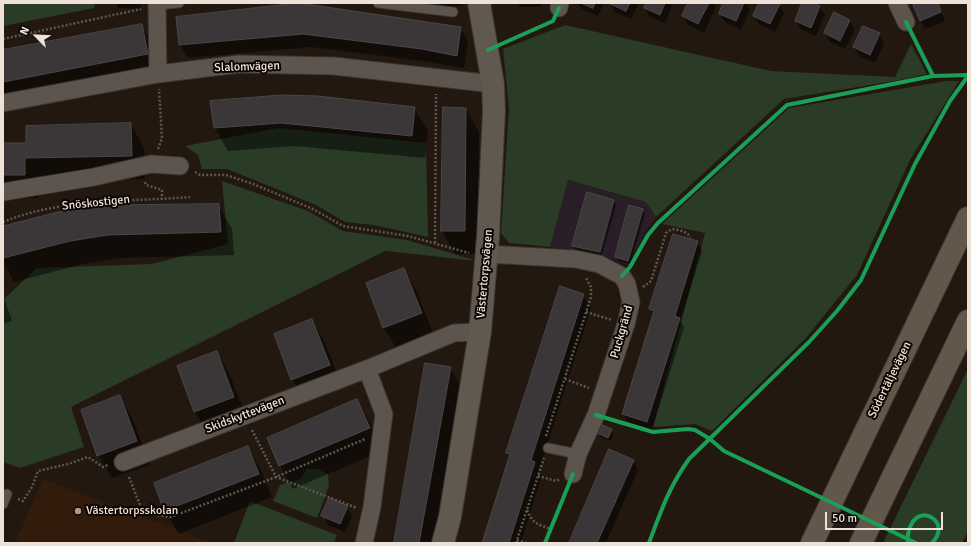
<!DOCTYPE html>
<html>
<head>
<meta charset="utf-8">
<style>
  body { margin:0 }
  #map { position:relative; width:971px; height:546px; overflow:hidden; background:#221810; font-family:Signika,sans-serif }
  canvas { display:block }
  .frame { position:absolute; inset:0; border:4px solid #eee1d8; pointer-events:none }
  .north { position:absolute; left:16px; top:16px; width:40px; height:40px; -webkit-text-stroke:3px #0c0502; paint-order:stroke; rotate:294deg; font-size:11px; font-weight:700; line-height:16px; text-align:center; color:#eee1d8 }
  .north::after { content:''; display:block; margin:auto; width:14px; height:18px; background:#eee1d8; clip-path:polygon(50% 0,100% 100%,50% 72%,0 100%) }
  .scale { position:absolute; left:825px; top:512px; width:118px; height:18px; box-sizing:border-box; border:2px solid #eee1d8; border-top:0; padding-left:5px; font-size:12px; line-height:14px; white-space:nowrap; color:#eee1d8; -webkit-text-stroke:3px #0c0502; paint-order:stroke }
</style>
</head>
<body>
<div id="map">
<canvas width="971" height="546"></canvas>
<div class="frame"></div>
<div class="north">N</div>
<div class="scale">50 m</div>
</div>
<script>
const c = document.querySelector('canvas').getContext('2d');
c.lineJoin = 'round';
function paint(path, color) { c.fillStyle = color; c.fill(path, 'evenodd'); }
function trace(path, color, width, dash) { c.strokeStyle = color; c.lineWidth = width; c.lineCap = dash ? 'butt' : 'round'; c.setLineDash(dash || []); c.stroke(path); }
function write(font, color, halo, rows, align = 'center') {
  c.font = font + ' Signika,sans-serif'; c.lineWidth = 4; c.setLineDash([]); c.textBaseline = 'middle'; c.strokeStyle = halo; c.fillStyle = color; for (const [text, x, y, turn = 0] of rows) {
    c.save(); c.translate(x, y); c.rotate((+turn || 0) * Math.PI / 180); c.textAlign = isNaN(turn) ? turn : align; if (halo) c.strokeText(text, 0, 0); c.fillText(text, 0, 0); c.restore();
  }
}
const built = new Path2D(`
  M43,479L211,543H15Z`);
const industrial = new Path2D(`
  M567,180L646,202L656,217L645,233L628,265L603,255L550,247Z`);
const green = new Path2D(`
  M3,3H95L94,8L3,26Z
  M565,25L771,71L895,77L911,44L927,74L895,81L784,99L656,217L646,202L568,180L550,247L509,243L501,233L509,108L503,49Z
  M946,81H959L910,160L857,275L805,339L712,431L695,424L653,427L705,233L662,224L789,108Z
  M278,128L426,143L428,237L374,225L345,222L316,205L227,169H202L198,155L185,146Z
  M222,181L308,211L343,231L407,240L477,261L385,251L71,407L84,447L20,468L3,462V300L37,268L152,264L228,244Z
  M968,369V531L962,543H883Z
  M307,469H317L328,474L329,486L317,518L273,501L280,485L301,479Z
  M250,501L337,535L334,543H234Z`);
const shadow = new Path2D(`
  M115,3H141V9L118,8Z
  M429,3H462L463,5L432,9Z
  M517,3H541V7H520Z
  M578,3H604L598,16L582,9Z
  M610,3H639L631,19L615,12Z
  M647,3H673L665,23L650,17L645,8Z
  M689,3H713L716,7L704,33L688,25L683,16Z
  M724,3H746L750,10L741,30L725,22L720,14Z
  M760,3H775L779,5L784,13L775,32L759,24L754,16Z
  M803,3H811L820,7L825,15L816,36L801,29L796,21Z
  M921,3H938L945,21L925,29L920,20Z
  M834,14L850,21L855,30L845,49L830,42L825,33Z
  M177,17L460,28L468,41L464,68L430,62L311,47L188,58L180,45Z
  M141,25L151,42L157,71L3,100V51Z
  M879,34L884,43L875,63L859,56L854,47Z
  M414,108L428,131L425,158L295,146L228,151L215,128Z
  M466,109L479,132L478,254H455L442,231Z
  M131,124L144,148L145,179L38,181V198L3,199V144H27Z
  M614,200L616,205L602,255L575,250L573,246Z
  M218,205L232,229L234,255L122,258L83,264L14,282L3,262V227Z
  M642,210L645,214L630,264L618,261L616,257Z
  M697,242L702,251L680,321L684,327L652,430L628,422L623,414L654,315L650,309Z
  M403,269L417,292L434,336L398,351L384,328L367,284Z
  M3,295L12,321L3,324Z
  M583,295L591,308L539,470L542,475L521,543H483L510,457L507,453Z
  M312,320L325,343L343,388L306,402L292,379Z
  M217,352L230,375L247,420L208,435L195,412Z
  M450,368L464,391L436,543H395Z
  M120,396L133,420L150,465L112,478L98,455Z
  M357,400L370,423L382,451L293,489L280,466L268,438Z
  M611,430L613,434L611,441L600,437L598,432Z
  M248,447L261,470L272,497L179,534L165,511L155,484Z
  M633,461L638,470L606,543H570Z
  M347,507L352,516L345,532L328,525L323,516Z`);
const building = new Path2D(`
  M299,3L461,27L457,56L422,49L303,34L179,45L176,17Z
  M581,3H595L593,8Z
  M609,3H630L626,11Z
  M646,3H665L660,15L644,8Z
  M688,3H709L698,24L682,16Z
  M723,3H744L736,21L719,14Z
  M759,3L780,4L770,24L753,16Z
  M802,3H813L820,6L811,28L795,21Z
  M918,3H938L941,12L920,21L913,5Z
  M834,12L850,20L840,41L824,33Z
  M142,24L148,54L3,82V50Z
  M863,26L880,33L870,55L853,47Z
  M282,95L318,96L415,107L412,136L281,123L214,128L210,101Z
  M443,107L466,108L465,231H441Z
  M131,123L132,156L25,158V175H3V143H26V126Z
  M587,192L614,200L600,252L572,246Z
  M219,204L221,232L108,235L70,241L3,258V226L74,208L114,205Z
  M629,205L643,209L628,261L615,257Z
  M673,234L698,241L675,316L680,318L647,422L622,414L654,311L649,309Z
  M404,268L422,313L383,328L366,283Z
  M560,286L584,294L531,460L535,462L509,543H482L510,454L506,453Z
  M312,319L330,365L291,380L274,334Z
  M217,351L234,397L194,412L177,366Z
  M425,363L451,367L419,543H394Z
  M120,395L137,441L97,456L81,410Z
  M357,399L370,428L279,466L267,438Z
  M600,424L612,429L608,438L597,433Z
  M248,446L259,474L164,511L154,483Z
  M609,449L634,460L597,543H569Z
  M329,498L348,506L340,524L321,516Z`);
const path = new Path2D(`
  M3,39L141,9
  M158,149L162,138L159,89
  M195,172L200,175H226L253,184L313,209L343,226L408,236L469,253
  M145,182L146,185L162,190V199
  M3,222C62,198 128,202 190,197
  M435,243L436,94
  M643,287L651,281L666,233L672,229C680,230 685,231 691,237
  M586,312L612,320
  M565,379L589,388
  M252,430L276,477L357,508
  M546,436L591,297V287L586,278
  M538,476L556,481L560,479
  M129,477L142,510L156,515L171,517L276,477L365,439
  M18,499L23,501L32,487L38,471L68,464L88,457L103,467L108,465
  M527,510C533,524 537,524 551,529
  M517,540L526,543
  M516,543L544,458`);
const lane = new Path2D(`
  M378,3L453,12
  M157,5L179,3
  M548,448L578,454
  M3,504L7,494`);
const street = new Path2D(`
  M157,3L158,74
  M897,3L906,22
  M559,8L560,3
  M3,103L158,74L239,64L334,66L493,84
  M3,192L94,177L151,164L180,166
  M487,254L575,259L599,264L622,276L627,284L631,302L626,324L596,415L578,454L573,474
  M123,462L367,369L454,333L480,332
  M364,543L372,507L384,414L367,369`);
const secondary = new Path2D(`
  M443,543L450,517L480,332L488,237L494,111L493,84L479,3`);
const highway = new Path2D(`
  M812,543L968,218
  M861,543L968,321`);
const cycleway = new Path2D(`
  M906,22L933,76
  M488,50L553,21L559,8
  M622,276L630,267L648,235L658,223L787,105L933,76L968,75
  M596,415L653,432L688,429L695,430L710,439L724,451L916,543
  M545,543L573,474
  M649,543C661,511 669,487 689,459L809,342L837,311L861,280L915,164L950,101L968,76
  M908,543C907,537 908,531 911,525C921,503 952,523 932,543`);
const markers = [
  [78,511,4,"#a79b92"]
];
const streetNames = [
  ["Slalomvägen",247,67,-2],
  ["Snöskostigen",96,203,-6],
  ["Västertorpsvägen",485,274,-85],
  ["Puckgränd",622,332,-74],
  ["Södertäljevägen",890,380,-64],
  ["Skidskyttevägen",245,415,-21]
];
const poiNames = [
  ["Västertorpsskolan",86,511]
];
paint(built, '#321b0a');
paint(industrial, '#291d27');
paint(green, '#2a3b26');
paint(shadow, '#0007');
paint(building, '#3b3738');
trace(building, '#4b4748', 1);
trace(lane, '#3c352f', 11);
trace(street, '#3c352f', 19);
trace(secondary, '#3c352f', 24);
trace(highway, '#3c352f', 24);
trace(path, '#5e5751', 2.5, [2, 2]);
trace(lane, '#5c544d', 9);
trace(street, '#5c544d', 17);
trace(secondary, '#615850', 22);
trace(highway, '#63574c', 22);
trace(cycleway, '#1a9f57', 4);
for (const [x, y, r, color] of markers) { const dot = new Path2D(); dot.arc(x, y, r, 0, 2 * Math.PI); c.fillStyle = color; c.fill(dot); trace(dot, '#0c0502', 1.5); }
write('12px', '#eee1d8', '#0c0502', streetNames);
write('12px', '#eee1d8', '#0c0502', poiNames, 'left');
</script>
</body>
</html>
